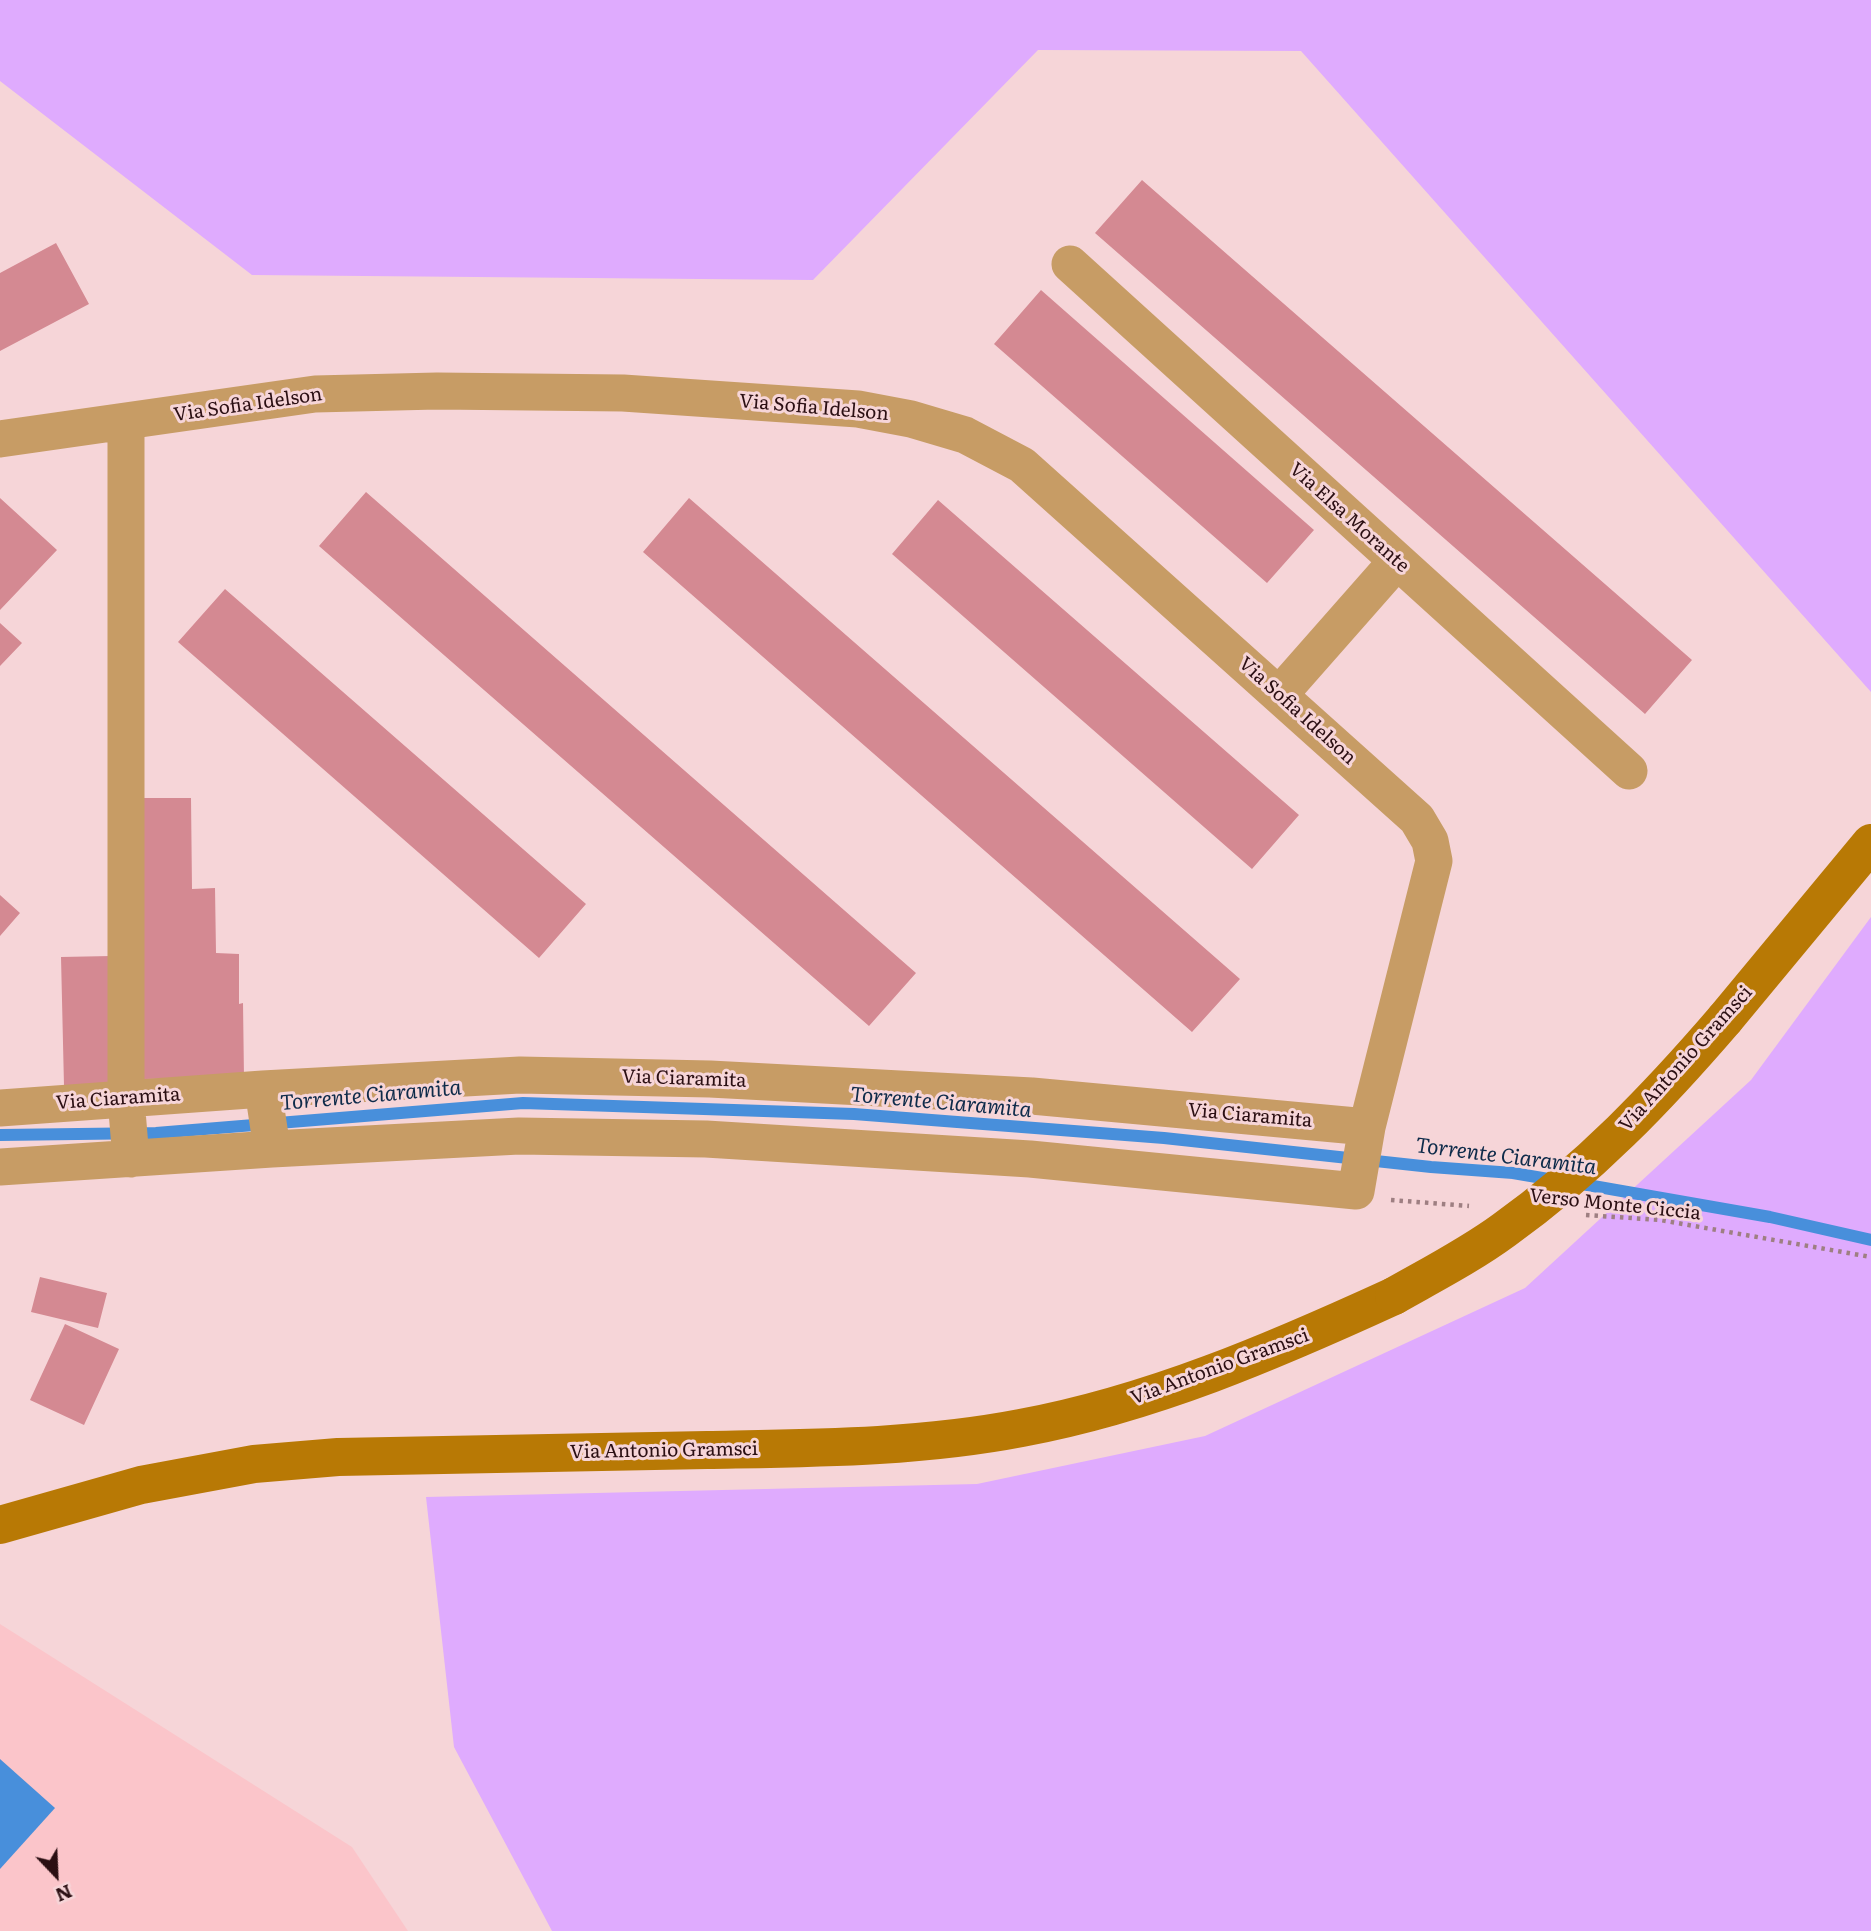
<!DOCTYPE html>
<html>
<head>
<meta charset="utf-8">
<style>
  body { margin:0 }
  #map { position:relative; width:1871px; height:1931px; overflow:hidden; background:#f6d5d8; font-family:Literata,serif }
  canvas { display:block }
  .north { position:absolute; left:21px; top:1840px; width:70px; height:70px; -webkit-text-stroke:5px #f6d5d8; paint-order:stroke; rotate:157deg; font-size:19px; font-weight:700; line-height:28px; text-align:center; color:#2b0f13 }
  .north::after { content:''; display:block; margin:auto; width:24px; height:32px; background:#2b0f13; clip-path:polygon(50% 0,100% 100%,50% 72%,0 100%) }
</style>
</head>
<body>
<div id="map">
<canvas width="1871" height="1931"></canvas>
<div class="north">N</div>
</div>
<script>
const c = document.querySelector('canvas').getContext('2d');
c.lineJoin = 'round';
function paint(path, color) { c.fillStyle = color; c.fill(path, 'evenodd'); }
function trace(path, color, width, dash) { c.strokeStyle = color; c.lineWidth = width; c.lineCap = dash ? 'butt' : 'round'; c.setLineDash(dash || []); c.stroke(path); }
function write(font, color, halo, rows, align = 'center') {
  c.font = font + ' Literata,serif'; c.lineWidth = 6; c.setLineDash([]); c.textBaseline = 'middle'; c.strokeStyle = halo; c.fillStyle = color; for (const [text, x, y, turn = 0] of rows) {
    c.save(); c.translate(x, y); c.rotate((+turn || 0) * Math.PI / 180); c.textAlign = isNaN(turn) ? turn : align; if (halo) c.strokeText(text, 0, 0); c.fillText(text, 0, 0); c.restore();
  }
}
const built = new Path2D(`
  M0,1624L352,1847L408,1931H0Z`);
const green = new Path2D(`
  M0,0H1871V692L1301,51L1038,50L813,280L252,275L0,81Z
  M1871,917V1931H552L454,1747L426,1497L977,1484L1205,1436L1525,1288L1751,1080Z`);
const water = new Path2D(`
  M0,1759L55,1808L0,1869Z`);
const stream = new Path2D(`
  M0,1135L156,1133L523,1103L854,1114L1164,1138L1431,1167L1513,1173L1554,1180
  M1576,1183L1770,1217L1871,1240`);
const building = new Path2D(`
  M1142,180L1692,660L1645,714L1095,233Z
  M56,243L89,304L0,351V273Z
  M1041,290L1314,530L1267,583L994,344Z
  M366,492L916,973L869,1026L319,546Z
  M0,498L57,550L0,610Z
  M689,498L1240,979L1192,1032L643,552Z
  M938,500L1299,815L1252,869L892,554Z
  M225,589L586,904L539,958L178,642Z
  M0,623L22,643L0,666Z
  M140,798H191L192,889L215,888L216,953L239,954V1004L243,1003L244,1078L143,1079Z
  M0,895L20,913L0,936Z
  M111,956L114,1085L64,1086L61,957Z
  M40,1277L107,1293L98,1328L31,1312Z
  M65,1324L119,1349L84,1425L30,1400Z`);
const path = new Path2D(`
  M1391,1200L1469,1206
  M1586,1215L1660,1220L1871,1257`);
const street = new Path2D(`
  M1070,264L1629,771
  M126,422V1099L131,1159
  M0,439L315,394L437,391L623,393L858,409L911,419L965,435L1022,465L1417,819L1430,841L1434,861L1367,1127L1356,1191L1030,1159L706,1139L519,1136L272,1149L0,1167
  M1279,695L1397,561
  M263,1089L272,1149
  M0,1108L263,1089L520,1075L710,1079L1032,1096L1367,1127`);
const secondary = new Path2D(`
  M1725,1019L1871,843
  M0,1525L141,1485L254,1464L338,1457C461,1455 584,1452 707,1450C812,1448 917,1448 1021,1428C1151,1404 1274,1351 1394,1296`);
const secondaryBridge = new Path2D(`
  M1394,1296C1431,1275 1470,1255 1504,1230C1588,1170 1658,1097 1725,1019`);
const streetNames = [
  ["Via Sofia Idelson",248,405,-8],
  ["Via Sofia Idelson",814,408,5],
  ["Via Elsa Morante",1349,518,42],
  ["Via Sofia Idelson",1297,711,42],
  ["Via Antonio Gramsci",1686,1059,-48],
  ["Via Ciaramita",684,1079,2],
  ["Via Ciaramita",118,1099,-4],
  ["Via Ciaramita",1250,1116,5],
  ["Verso Monte Ciccia",1615,1205,6],
  ["Via Antonio Gramsci",1220,1367,-20],
  ["Via Antonio Gramsci",664,1451,-1]
];
const waterNames = [
  ["Torrente Ciaramita",371,1096,-5],
  ["Torrente Ciaramita",941,1103,5],
  ["Torrente Ciaramita",1506,1157,7]
];
paint(built, '#fbc5ca');
paint(green, '#dfabfe');
paint(water, '#488fdb');
trace(stream, '#488fdb', 12);
paint(building, '#d48992');
trace(path, '#9e7f82', 4.5, [3.5, 5]);
trace(street, '#c79c65', 37);
trace(secondary, '#b87905', 38);
trace(secondaryBridge, '#b87905', 38);
write('19px', '#2b0f13', '#f6d5d8', streetNames);
write('italic 21px', '#0e2b4a', '#f6d5d8', waterNames);
</script>
</body>
</html>
